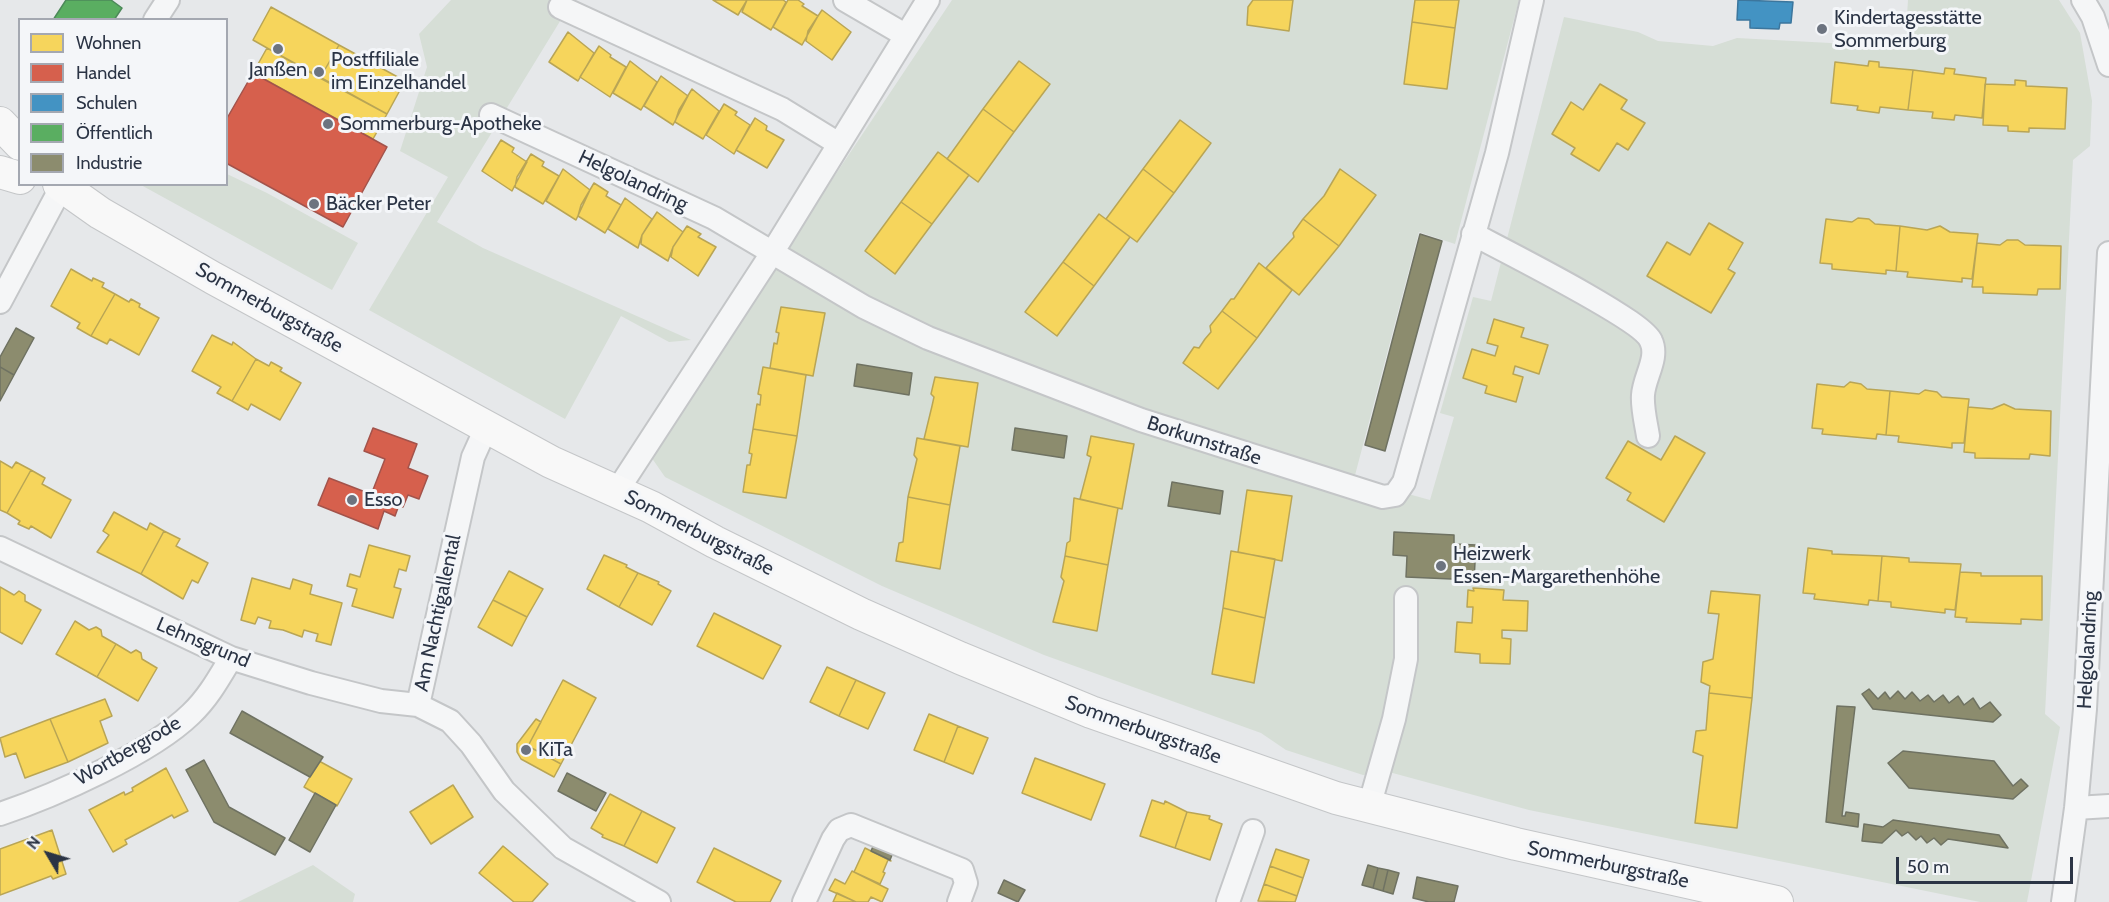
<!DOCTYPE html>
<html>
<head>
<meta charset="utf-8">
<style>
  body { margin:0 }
  #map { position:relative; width:2109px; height:902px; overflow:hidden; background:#e6e8ea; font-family:Cabin,sans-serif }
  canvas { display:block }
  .legend { position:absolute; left:18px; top:18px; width:210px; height:168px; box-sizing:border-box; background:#f4f6f9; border:2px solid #a4a8b1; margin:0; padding:8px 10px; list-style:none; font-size:18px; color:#2b3445 }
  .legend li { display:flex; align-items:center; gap:12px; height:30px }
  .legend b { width:30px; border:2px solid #a4a8b1 }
  .north { position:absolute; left:18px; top:824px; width:60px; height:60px; -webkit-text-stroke:4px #f4f6f9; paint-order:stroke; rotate:308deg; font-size:16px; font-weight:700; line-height:24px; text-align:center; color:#2b3445 }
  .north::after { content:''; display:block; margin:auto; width:21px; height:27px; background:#2b3445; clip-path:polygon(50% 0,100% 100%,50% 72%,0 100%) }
  .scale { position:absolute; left:1896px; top:857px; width:177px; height:27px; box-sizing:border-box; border:3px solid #2b3445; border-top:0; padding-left:8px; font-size:18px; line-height:21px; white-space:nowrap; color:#2b3445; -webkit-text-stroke:4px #f4f6f9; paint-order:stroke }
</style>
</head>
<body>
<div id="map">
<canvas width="2109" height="902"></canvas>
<ul class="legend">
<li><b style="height:16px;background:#f6d55c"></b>Wohnen</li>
<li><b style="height:16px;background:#d6604d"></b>Handel</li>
<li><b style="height:16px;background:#4393c3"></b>Schulen</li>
<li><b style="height:16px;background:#5aae61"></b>Öffentlich</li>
<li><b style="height:16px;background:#8c8c6e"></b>Industrie</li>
</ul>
<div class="north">N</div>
<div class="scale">50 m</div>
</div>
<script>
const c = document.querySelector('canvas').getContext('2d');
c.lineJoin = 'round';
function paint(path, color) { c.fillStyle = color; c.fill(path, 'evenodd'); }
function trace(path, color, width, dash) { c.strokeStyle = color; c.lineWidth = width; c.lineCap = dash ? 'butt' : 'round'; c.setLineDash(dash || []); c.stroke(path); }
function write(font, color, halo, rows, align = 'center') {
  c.font = font + ' Cabin,sans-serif'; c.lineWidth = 6; c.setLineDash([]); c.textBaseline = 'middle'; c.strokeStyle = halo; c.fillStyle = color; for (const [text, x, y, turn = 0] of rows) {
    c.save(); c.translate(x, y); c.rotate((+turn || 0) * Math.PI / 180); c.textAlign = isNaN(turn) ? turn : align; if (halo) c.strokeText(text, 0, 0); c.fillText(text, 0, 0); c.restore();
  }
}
const green = new Path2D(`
  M451,0H573L437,222L483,248L691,340L669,342L621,316L565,419L369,310L448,177L400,151L427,67L419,34Z
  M952,0H1519L1455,244L1419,232L1354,479L1430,500L1454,417L1440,413L1473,297L1491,301L1564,17L1638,32L1658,41L1713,46L1737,38L1905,47L1908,0H2059L2080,33L2092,101L2090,146L2073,160L2045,714L2060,727L2027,902H1980L1529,810L1389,772L1363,775L1286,750L1261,733L1044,655L882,586L665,477L649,454Z
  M227,174L267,193L358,243L332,290L141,185L226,184Z
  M313,865L355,894L353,902H238Z`);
const homes = new Path2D(`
  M713,0H747L738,15Z
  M747,0H783L786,2L771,30L742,12Z
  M788,0H798L804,4L802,6L818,16L802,45L773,27Z
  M1253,0H1293L1289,31L1247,25L1248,7Z
  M1415,0H1459L1455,28L1412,22Z
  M271,7L339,45L320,78L253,40Z
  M822,10L851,32L832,60L806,41L808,31Z
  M1412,22L1455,28L1447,89L1404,84Z
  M568,32L594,53L578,81L549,62Z
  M339,45L405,81L387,114L320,78Z
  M599,46L611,55L610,57L626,67L610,97L580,77Z
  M267,48L387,114L373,139L253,73Z
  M630,61L657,82L641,110L613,93Z
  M1019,61L1050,84L1014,132L983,109Z
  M1869,61L1879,62V67L1913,70L1908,110L1880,107L1879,113L1857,110L1858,106L1831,103L1835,62L1868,66Z
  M1945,68L1955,69L1954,74L1986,78L1982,118L1955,115L1954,120L1932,118L1933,112L1908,110L1913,70L1944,74Z
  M661,76L688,96L673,125L644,106Z
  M2015,80L2026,81V86L2067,88L2065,129L2029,128V132L2008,131V126L1983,125L1985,84L2015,85Z
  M1600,84L1627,100L1621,109L1645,123L1628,150L1617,143L1599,171L1571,154L1575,148L1552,134L1571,102L1583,110Z
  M692,89L719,111L703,139L675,122L679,110Z
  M724,104L737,112L735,115L750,125L734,154L706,135Z
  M983,109L1014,132L978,182L947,159Z
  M755,118L767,126L766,130L784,140L767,168L736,150Z
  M1180,120L1211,143L1174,193L1143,169Z
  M501,140L514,148L512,152L527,162L512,191L482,171Z
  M938,152L969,175L932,224L901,202Z
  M531,154L544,162L542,166L559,176L543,204L515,187L517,177Z
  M563,169L590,190L576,220L546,201Z
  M1143,169L1174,193L1137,242L1106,219Z
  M1340,169L1376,195L1339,246L1303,219L1324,196Z
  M594,183L608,192L606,196L621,205L605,233L578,216L581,205Z
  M625,198L652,219L642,235L638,248L608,229Z
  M901,202L932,224L895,274L865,251Z
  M657,212L683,232L673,247L668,261L641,244L642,235Z
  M1099,214L1130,237L1094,286L1063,262Z
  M1858,218L1869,219L1875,224L1900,226L1896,271L1886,270V274L1832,269V264L1820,263L1826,219L1852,222Z
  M1303,219L1339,246L1299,295L1266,268L1294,237L1293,233Z
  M1709,223L1743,243L1728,269L1735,273L1711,313L1647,276L1667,242L1690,255Z
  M687,226L701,234L698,237L716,247L698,276L671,257L673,247Z
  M1900,226L1927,230L1940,226L1950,232L1978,234L1972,279L1962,278V282L1907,277L1908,272L1896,271Z
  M2007,240H2018L2025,245L2061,246L2060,289H2038L2037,295L1983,293V287H1972L1977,243L2000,245Z
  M1063,262L1094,286L1057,336L1025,312Z
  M1259,263L1292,290L1257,338L1222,311L1231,299H1234Z
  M71,269L92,281L93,278L104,283L102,287L115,294L91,336L77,328L80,323L51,306Z
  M115,294L129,302L131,299L140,304L139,307L159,318L139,355L110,339L107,344L91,336Z
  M781,307L825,313L813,376L770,368L774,343L777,344L779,333L776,332Z
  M1222,311L1257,338L1218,389L1183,363L1194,347L1199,348L1205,339L1211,332L1210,326Z
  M1494,319L1524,328L1521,337L1548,345L1539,374L1515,366L1513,374L1523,377L1516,402L1485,393L1487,386L1463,378L1472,349L1495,356L1498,346L1487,343Z
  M212,335L232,345L233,342L256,359L232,401L217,393L221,387L192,371Z
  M256,359L269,366L271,362L282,368L280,371L301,383L280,420L251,404L248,410L232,401Z
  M763,367L806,375L797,436L753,429L757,404L760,405L761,395L758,394Z
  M935,377L978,383L968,447L924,439L932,406L934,397L931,394Z
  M1850,382L1861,384L1867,389L1890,391L1886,435L1877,434L1876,439L1822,434L1823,429L1812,428L1817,384L1844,387Z
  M1925,390L1937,392L1942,397L1969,399L1964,443H1952V448L1898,442L1899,436L1886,435L1890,391L1919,394Z
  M2004,404L2015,409L2051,411L2050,456L2030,454L2029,459L1975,458V453L1964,452L1968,407L1992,409Z
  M753,429L797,436L786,498L743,492L747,465H750L752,454L749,453Z
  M1091,436L1134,444L1122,509L1080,499L1091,457L1087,455Z
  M1675,436L1705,453L1664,522L1627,500L1631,493L1606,478L1628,441L1661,460Z
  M917,438L960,446L950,505L908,497L917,459L914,455Z
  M0,461L12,468L16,462L31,470L7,513L0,510Z
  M31,470L45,478L42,484L71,500L51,538L31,526L29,529L18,524L20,521L7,513Z
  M1247,490L1292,496L1282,561L1238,552Z
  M908,497L950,505L940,569L896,561L899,543L903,542Z
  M1074,498L1118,508L1108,565L1065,556L1067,543L1070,541Z
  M114,512L147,530L150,523L164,531L141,574L97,552L109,535L103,531Z
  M164,531L180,539L176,546L208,563L198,583L192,580L183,599L141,574Z
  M369,545L410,556L406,571L399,569L394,587L401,589L393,618L352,606L357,589L347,586L350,574L360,577Z
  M1808,548L1832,551V554L1882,556L1878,601L1869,600L1868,605L1814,599L1815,594L1803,593Z
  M1231,551L1275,559L1265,618L1223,608Z
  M604,555L627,565L626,567L638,573L619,607L587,589Z
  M1065,556L1108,565L1097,631L1053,622L1064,581L1061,577Z
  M1882,556L1909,558V562L1961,564L1955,610L1945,609V613L1891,607V602L1878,601Z
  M509,571L543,589L527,617L493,600Z
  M1960,572L1981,573V576H2042V620L2021,619V624L1966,622L1967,618L1955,617Z
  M638,573L659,582L658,584L671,591L652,625L619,607Z
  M252,578L290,589L293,579L312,585L310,594L342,603L331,645L316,641L318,634L304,630L302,637L283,630L269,628L271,621L258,617L255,624L241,620Z
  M0,587L14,595L19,591L25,595V601L41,610L22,644L0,632Z
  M1473,588L1504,590L1503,600L1528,601L1527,631L1502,630V638L1511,639L1510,664L1480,663V654L1455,652L1457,622L1472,623L1473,607H1467L1468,590L1474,591Z
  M1711,591L1760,595L1752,698L1709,693L1710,686L1701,682L1703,662L1713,659L1719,614L1708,613Z
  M493,600L527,617L512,646L478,627Z
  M1223,608L1265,618L1254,683L1212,674Z
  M714,613L781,646L763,679L697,646Z
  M75,621L89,630L96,627L101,630L102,636L116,644L97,677L56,654Z
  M116,644L131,653L136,650L141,653L142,659L157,668L138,701L97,677Z
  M827,667L856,680L839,716L810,702Z
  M563,680L596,698L561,764L528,746Z
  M856,680L885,693L868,729L839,716Z
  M1709,693L1752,698L1737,828L1695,823L1703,756L1693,752L1696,731L1706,730Z
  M105,699L112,716L100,721L108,743L68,762L50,719Z
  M929,714L958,726L944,762L914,750Z
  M50,719L68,762L25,778L16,753L5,757L0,738Z
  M536,719L541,722L528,746L561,764L554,777L521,759L517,752V744Z
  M958,726L988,738L973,774L944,762Z
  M1035,758L1105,784L1091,820L1022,793Z
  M319,761L352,779L337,806L304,787Z
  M166,768L188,811L174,818L172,815L125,840L127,844L113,852L89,810L124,792L125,795L133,791L132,788Z
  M453,785L473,817L431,844L410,812Z
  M610,794L642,811L624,846L602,837L603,835L591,828Z
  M1152,800L1164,804L1165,801L1187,812L1175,848L1140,836Z
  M642,811L675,828L657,863L624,846Z
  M1187,812L1210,816L1209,819L1222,824L1210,860L1175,848Z
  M52,830L66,874L53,879L51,876L0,895V849Z
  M503,846L548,884L532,902H514L479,873Z
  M714,848L781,881L770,902H736L697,882Z
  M865,848L891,861L888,860L883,872L885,873L880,884L854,872Z
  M1276,849L1309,860L1303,878L1270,866Z
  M1270,866L1303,878L1297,896L1264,884Z
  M852,871L888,889L882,902L871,897L868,902H856L829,890L835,879L845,884Z
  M1264,884L1297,896L1295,902L1258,901Z
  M837,893L856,902H833Z`);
const shops = new Path2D(`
  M253,73L387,147L343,227L226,163V120Z
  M373,428L417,444L408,468L428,476L419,499L408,495L403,507L371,495L385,459L364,451Z
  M329,478L399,505L395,516L384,511L378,529L318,505Z`);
const schools = new Path2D(`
  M1738,0L1793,2L1791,23H1780L1779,29L1750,28V20H1737Z`);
const public = new Path2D(`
  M66,0H111L122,8L114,20H53Z`);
const industry = new Path2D(`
  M1420,234L1442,241L1385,451L1365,445Z
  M16,328L34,338L14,375L0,367V357Z
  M857,364L912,373L909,395L854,386Z
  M0,367L14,375L0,401Z
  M1015,428L1067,436L1064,458L1012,450Z
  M1172,482L1223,491L1220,514L1168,506Z
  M1394,532L1454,535V544L1476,545L1474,580L1406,577L1407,556L1393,555Z
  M1869,689L1878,699L1885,692L1890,699L1898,691L1905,699L1912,692L1920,701L1928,695L1934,702L1943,695L1949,703L1958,696L1964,705L1973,698L1980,709L1990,702L2001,715L1993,722L1873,709L1862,694Z
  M1837,706L1855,707L1842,816H1845L1846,812L1859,814L1858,827L1826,822Z
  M242,711L323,757L310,777L230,733Z
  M1903,751L1994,761L2013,786L2021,779L2028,786L2013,799L1909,788L1888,763Z
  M204,760L229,807L285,838L275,855L214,822L186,770Z
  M567,773L606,793L596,811L558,791Z
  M315,793L336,805L310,852L289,840Z
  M1893,820L1999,835L2008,848L1948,839L1941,845L1934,838L1927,843L1921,836L1916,840L1908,832L1902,836L1896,830L1882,843L1862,841L1864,824L1883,827Z
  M875,842L894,850L890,860L871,851Z
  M1368,865L1378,868L1373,888L1362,885Z
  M1378,868L1388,870L1383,891L1373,888Z
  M1388,870L1399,873L1393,894L1383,891Z
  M1417,877L1458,886L1454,902H1429L1413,898Z
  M1004,880L1025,890L1018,902L998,893Z`);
const street = new Path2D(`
  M845,0L905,35
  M2083,0L2093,17L2109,65
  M560,7L782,109L839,144
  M155,20L168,0
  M491,115L714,218L864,307L928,338L1141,420L1383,497L1395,495L1404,482L1497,153L1532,0
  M1473,234C1501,249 1643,320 1651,341C1659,358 1644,377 1643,395C1642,408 1646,423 1648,436
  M0,302L63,184
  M617,491L772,253L928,0
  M0,548L231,658L311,683L381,701L418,705L450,721L471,744L504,791L563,848L659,902
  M418,705L473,457L487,426
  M1369,807L1394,719L1406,659V598
  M2076,808L2109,806
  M0,814C54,796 151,753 191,714C208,698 219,678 231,658
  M804,902L833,839L839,830L851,825L962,870L966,883L959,902
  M1228,902L1253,831
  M2063,902L2076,808L2085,709L2109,253`);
const secondary = new Path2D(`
  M0,123L20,144
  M0,172L20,178
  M59,184L100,213L213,278L551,462L651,507L715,542L861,614L960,658L1091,712L1336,798L1516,844L1777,902`);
const markers = [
  [1822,29,6,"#6c737f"],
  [278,49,6,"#6c737f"],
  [319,72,6,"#6c737f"],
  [328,124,6,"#6c737f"],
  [314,204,6,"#6c737f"],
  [352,500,6,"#6c737f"],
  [1441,566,6,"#6c737f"],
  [526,750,6,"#6c737f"]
];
const poiNames = [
  ["Kindertagesstätte",1834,18],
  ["Sommerburg",1834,41],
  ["Postffiliale",331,60],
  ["im Einzelhandel",331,83],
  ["Janßen",278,70,"center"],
  ["Sommerburg-Apotheke",340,124],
  ["Bäcker Peter",326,204],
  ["Esso",364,500],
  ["Heizwerk",1453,554],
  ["Essen-Margarethenhöhe",1453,577],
  ["KiTa",538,750]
];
const streetNames = [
  ["Helgolandring",633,181,25],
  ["Sommerburgstraße",269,308,29],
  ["Borkumstraße",1204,441,18],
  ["Sommerburgstraße",699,533,27],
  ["Am Nachtigallental",438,613,-78],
  ["Lehnsgrund",203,643,23],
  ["Helgolandring",2088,650,-87],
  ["Sommerburgstraße",1143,730,20],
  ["Wortbergrode",128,751,-30],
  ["Sommerburgstraße",1608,865,12]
];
paint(green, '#d6ded6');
paint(homes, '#f6d55c');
trace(homes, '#b9a555', 1.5);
paint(shops, '#d6604d');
trace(shops, '#a3534b', 1.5);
paint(schools, '#4393c3');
trace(schools, '#3c769d', 1.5);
paint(public, '#5aae61');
trace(public, '#4c8959', 1.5);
paint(industry, '#8c8c6e');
trace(industry, '#6f7262', 1.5);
trace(street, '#c4c6c8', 26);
trace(secondary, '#c4c6c8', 34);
trace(street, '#f5f6f7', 22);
trace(secondary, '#f8f8f8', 32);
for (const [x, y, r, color] of markers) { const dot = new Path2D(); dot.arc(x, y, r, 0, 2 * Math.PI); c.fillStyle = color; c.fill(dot); trace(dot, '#f4f6f9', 2); }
write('20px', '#2b3445', '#f4f6f9', poiNames, 'left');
write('20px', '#2b3445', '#f4f6f9', streetNames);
</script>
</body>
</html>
